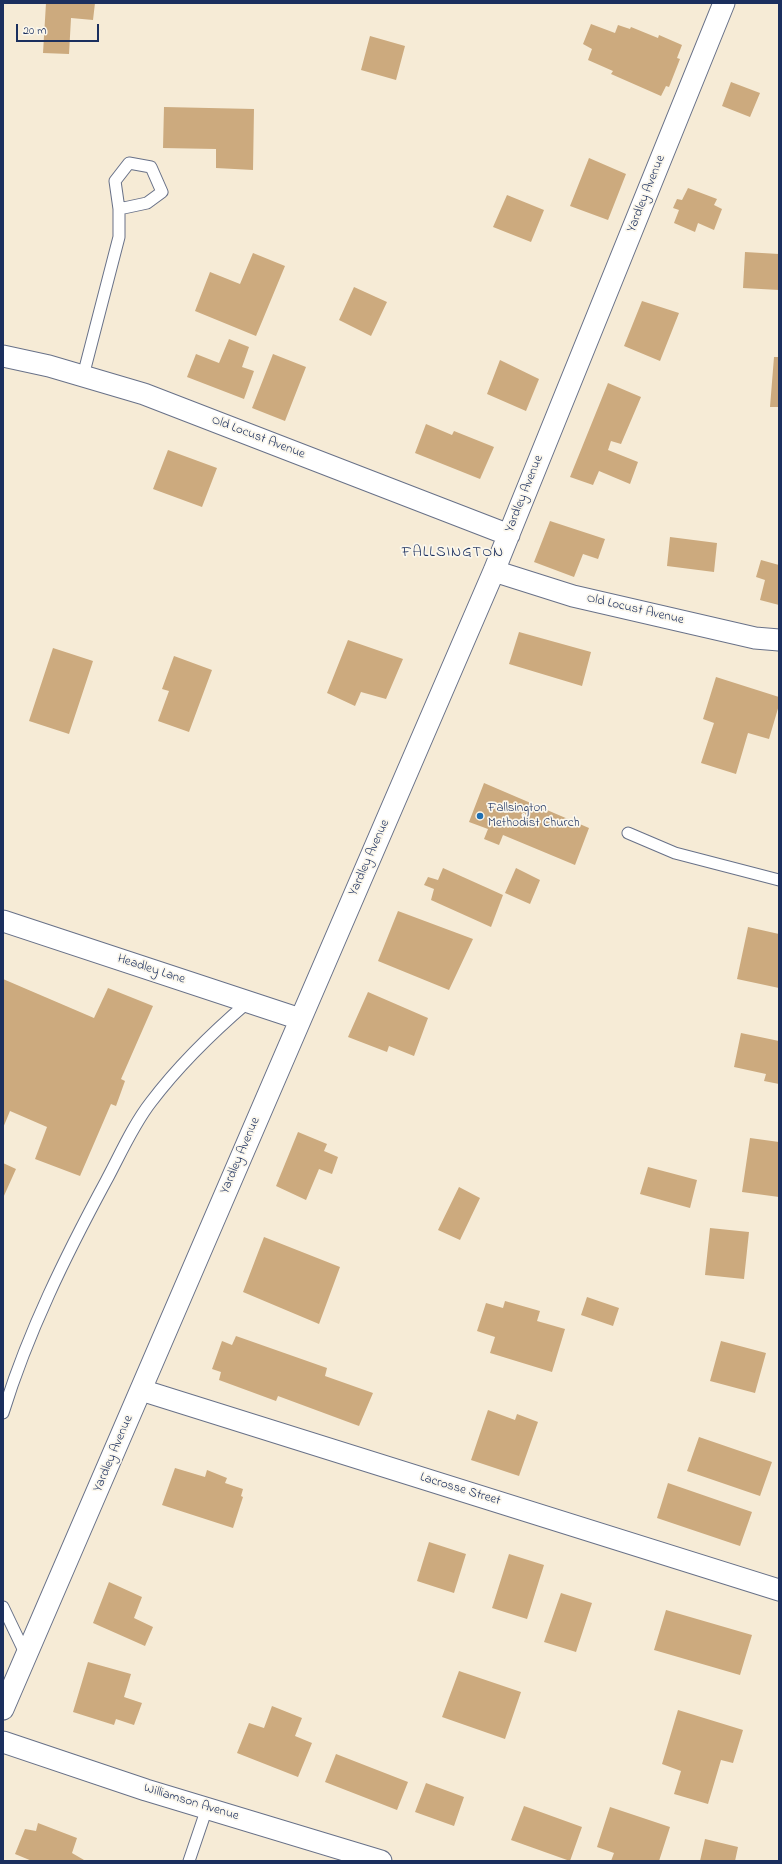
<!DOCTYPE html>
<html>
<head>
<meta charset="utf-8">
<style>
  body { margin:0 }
  #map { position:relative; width:782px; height:1864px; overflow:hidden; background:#f6ebd6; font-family:"Indie Flower",sans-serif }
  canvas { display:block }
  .frame { position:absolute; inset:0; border:4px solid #1b2f5e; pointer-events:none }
  .scale { position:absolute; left:16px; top:24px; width:83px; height:18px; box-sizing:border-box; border:2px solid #1b2f5e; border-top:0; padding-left:5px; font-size:12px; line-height:14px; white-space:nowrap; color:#1b2f5e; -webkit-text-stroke:3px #fbf7ec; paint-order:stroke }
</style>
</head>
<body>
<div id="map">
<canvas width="782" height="1864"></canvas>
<div class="frame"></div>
<div class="scale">20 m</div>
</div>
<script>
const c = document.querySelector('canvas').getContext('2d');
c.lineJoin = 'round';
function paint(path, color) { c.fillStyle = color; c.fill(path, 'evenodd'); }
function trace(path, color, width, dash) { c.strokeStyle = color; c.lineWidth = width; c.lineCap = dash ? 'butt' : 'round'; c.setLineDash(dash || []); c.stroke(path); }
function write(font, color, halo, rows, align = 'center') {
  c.font = font + ' "Indie Flower",sans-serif'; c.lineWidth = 3.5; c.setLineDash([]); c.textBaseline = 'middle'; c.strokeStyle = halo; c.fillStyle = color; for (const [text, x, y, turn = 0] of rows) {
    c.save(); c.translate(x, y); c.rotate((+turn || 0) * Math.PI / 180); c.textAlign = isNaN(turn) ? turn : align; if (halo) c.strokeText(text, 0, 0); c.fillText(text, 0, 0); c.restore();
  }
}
const building = new Path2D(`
  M46,3H95L93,20L71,18L69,54L43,53Z
  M591,24L615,33L618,25L630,29L631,27L658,38L659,35L682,45L677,58L680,59L669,87L666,86L661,96L611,74L613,71L588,60L592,49L583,44Z
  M370,36L405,46L396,80L361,70Z
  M731,82L760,93L750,117L722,106Z
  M164,107L254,109L253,170L216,168V149L163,148Z
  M589,158L626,174L608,220L570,206Z
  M688,188L717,199L714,205L722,209L714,230L698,223L695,232L674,223L679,210L673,208L677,199L682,200Z
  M507,195L544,210L531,242L493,227Z
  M745,252L779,254V290L743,288Z
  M253,253L285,266L256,336L195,311L210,272L240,284Z
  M354,287L387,302L371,336L339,320Z
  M642,301L679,313L660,361L624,346Z
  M229,339L249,347L242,367L254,371L244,399L187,377L196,354L219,363Z
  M273,354L306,367L285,421L252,408Z
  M774,357H779V407H770Z
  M500,360L539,379L526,411L487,394Z
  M608,383L641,397L621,444L611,441L608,450L638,462L630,484L599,471L593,485L570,477Z
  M426,424L452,435L454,431L494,447L480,479L415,453Z
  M168,450L217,468L202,507L153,489Z
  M550,521L605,539L598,559L583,554L574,577L534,562Z
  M670,537L717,543L714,572L667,566Z
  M761,560L779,565V605L760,600L765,580L756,577Z
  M519,632L591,652L582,686L509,664Z
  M348,640L403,659L386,699L361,692L355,706L327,693Z
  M53,648L93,661L69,734L29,721Z
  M174,656L212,670L189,732L158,721L169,691L162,689Z
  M716,677L779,697V705L769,739L748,733L736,774L701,763L714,723L703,719Z
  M484,783L589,828L575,865L503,835L499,845L484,839L488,829L469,822Z
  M443,868L503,895L491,927L431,900L434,889L424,885L428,877L438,880Z
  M516,868L540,880L530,904L505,893Z
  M398,911L473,939L449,990L378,961Z
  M748,927L779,934V988L737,979Z
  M3,979L94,1018L108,988L153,1006L121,1079L125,1081L116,1106L111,1104L80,1176L35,1159L47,1127L10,1111L3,1128Z
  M368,992L428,1018L414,1056L389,1046L387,1052L348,1037Z
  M741,1033L779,1041V1084L764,1081L766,1074L734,1067Z
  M298,1132L327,1144L324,1151L338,1157L332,1174L319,1169L306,1200L276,1186Z
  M750,1138L779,1142V1197L742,1192Z
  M3,1163L16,1169L3,1198Z
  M648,1167L697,1180L690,1208L640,1194Z
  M459,1187L480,1198L460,1240L438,1230Z
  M710,1228L749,1232L744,1279L705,1275Z
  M264,1237L340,1267L319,1324L243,1292Z
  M587,1297L619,1308L613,1326L581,1315Z
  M505,1301L540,1311L537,1321L565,1329L552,1372L490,1353L495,1337L477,1331L486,1303L503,1308Z
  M236,1336L327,1368L325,1376L373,1393L359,1426L278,1396L276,1401L219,1380L221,1372L212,1369L222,1341L232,1345Z
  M721,1341L766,1353L755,1393L710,1381Z
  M488,1410L515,1420L517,1414L538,1422L519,1476L471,1460Z
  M699,1437L772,1462L760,1496L687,1471Z
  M175,1468L205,1477L207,1470L227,1478L225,1483L243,1489L241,1496L243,1497L233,1528L162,1505Z
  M668,1483L752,1512L740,1546L657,1518Z
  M429,1542L466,1554L454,1593L417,1581Z
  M509,1554L544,1565L527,1619L492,1608Z
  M109,1582L142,1597L134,1618L153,1627L145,1646L93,1623Z
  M561,1593L592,1603L576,1652L544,1642Z
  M666,1610L752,1635L740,1675L654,1650Z
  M88,1662L131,1674L124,1697L142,1703L134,1725L116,1719L114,1725L73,1712Z
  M459,1671L521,1692L505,1739L442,1717Z
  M272,1706L302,1718L295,1736L312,1743L298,1777L237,1753L249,1723L264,1728Z
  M678,1710L743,1730L733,1763L721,1760L708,1804L674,1794L681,1771L662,1764Z
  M336,1754L408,1782L397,1810L325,1782Z
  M426,1783L464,1797L454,1826L415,1812Z
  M524,1806L582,1827L570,1861L511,1840Z
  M610,1807L670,1827L659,1861H611L614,1853L597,1847Z
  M38,1823L77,1838L72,1853L84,1860V1861H32L15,1854L25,1829L36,1831Z
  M705,1839L738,1847L735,1861H700Z`);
const lane = new Path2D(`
  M83,376L119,237V209L115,181L129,163L151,167L162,192L147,203L119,209
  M628,833L675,853L779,880
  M3,1413C28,1332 66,1255 106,1181C120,1155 133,1125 151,1102C179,1065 213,1032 248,1002
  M3,1607L26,1655
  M189,1861L207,1808`);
const street = new Path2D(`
  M3,356L49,366L144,394L509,535
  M494,571L573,596L755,638L779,640
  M3,921L300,1019
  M141,1390L779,1590
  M3,1709L494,571L724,3
  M3,1742L146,1790L381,1861`);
const markers = [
  [480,816,4,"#1f6fb2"]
];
const streetNames = [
  ["Yardley Avenue",647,194,-68],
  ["Old Locust Avenue",258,438,21],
  ["Yardley Avenue",525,494,-68],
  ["Old Locust Avenue",635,610,13],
  ["Yardley Avenue",370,858,-66],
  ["Headley Lane",151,970,18],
  ["Yardley Avenue",241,1156,-67],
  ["Yardley Avenue",114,1454,-67],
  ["Lacrosse Street",460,1490,17],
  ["Williamson Avenue",191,1803,17]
];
const poiNames = [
  ["Fallsington",488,809],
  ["Methodist Church",488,824]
];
const quarterNames = [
  ["FALLSINGTON",453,554]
];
paint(building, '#ccaa7e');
trace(lane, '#687188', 13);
trace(street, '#687188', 23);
trace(lane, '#fff', 11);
trace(street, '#fff', 21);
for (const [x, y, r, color] of markers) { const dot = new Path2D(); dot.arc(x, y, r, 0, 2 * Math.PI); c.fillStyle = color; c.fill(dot); trace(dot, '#fbf7ec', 1.5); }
write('13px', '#1b2f5e', '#fbf7ec', streetNames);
write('13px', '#1b2f5e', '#fbf7ec', poiNames, 'left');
c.letterSpacing = '1px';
write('15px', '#1b2f5e', '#fbf7ec', quarterNames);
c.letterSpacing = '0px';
</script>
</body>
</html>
